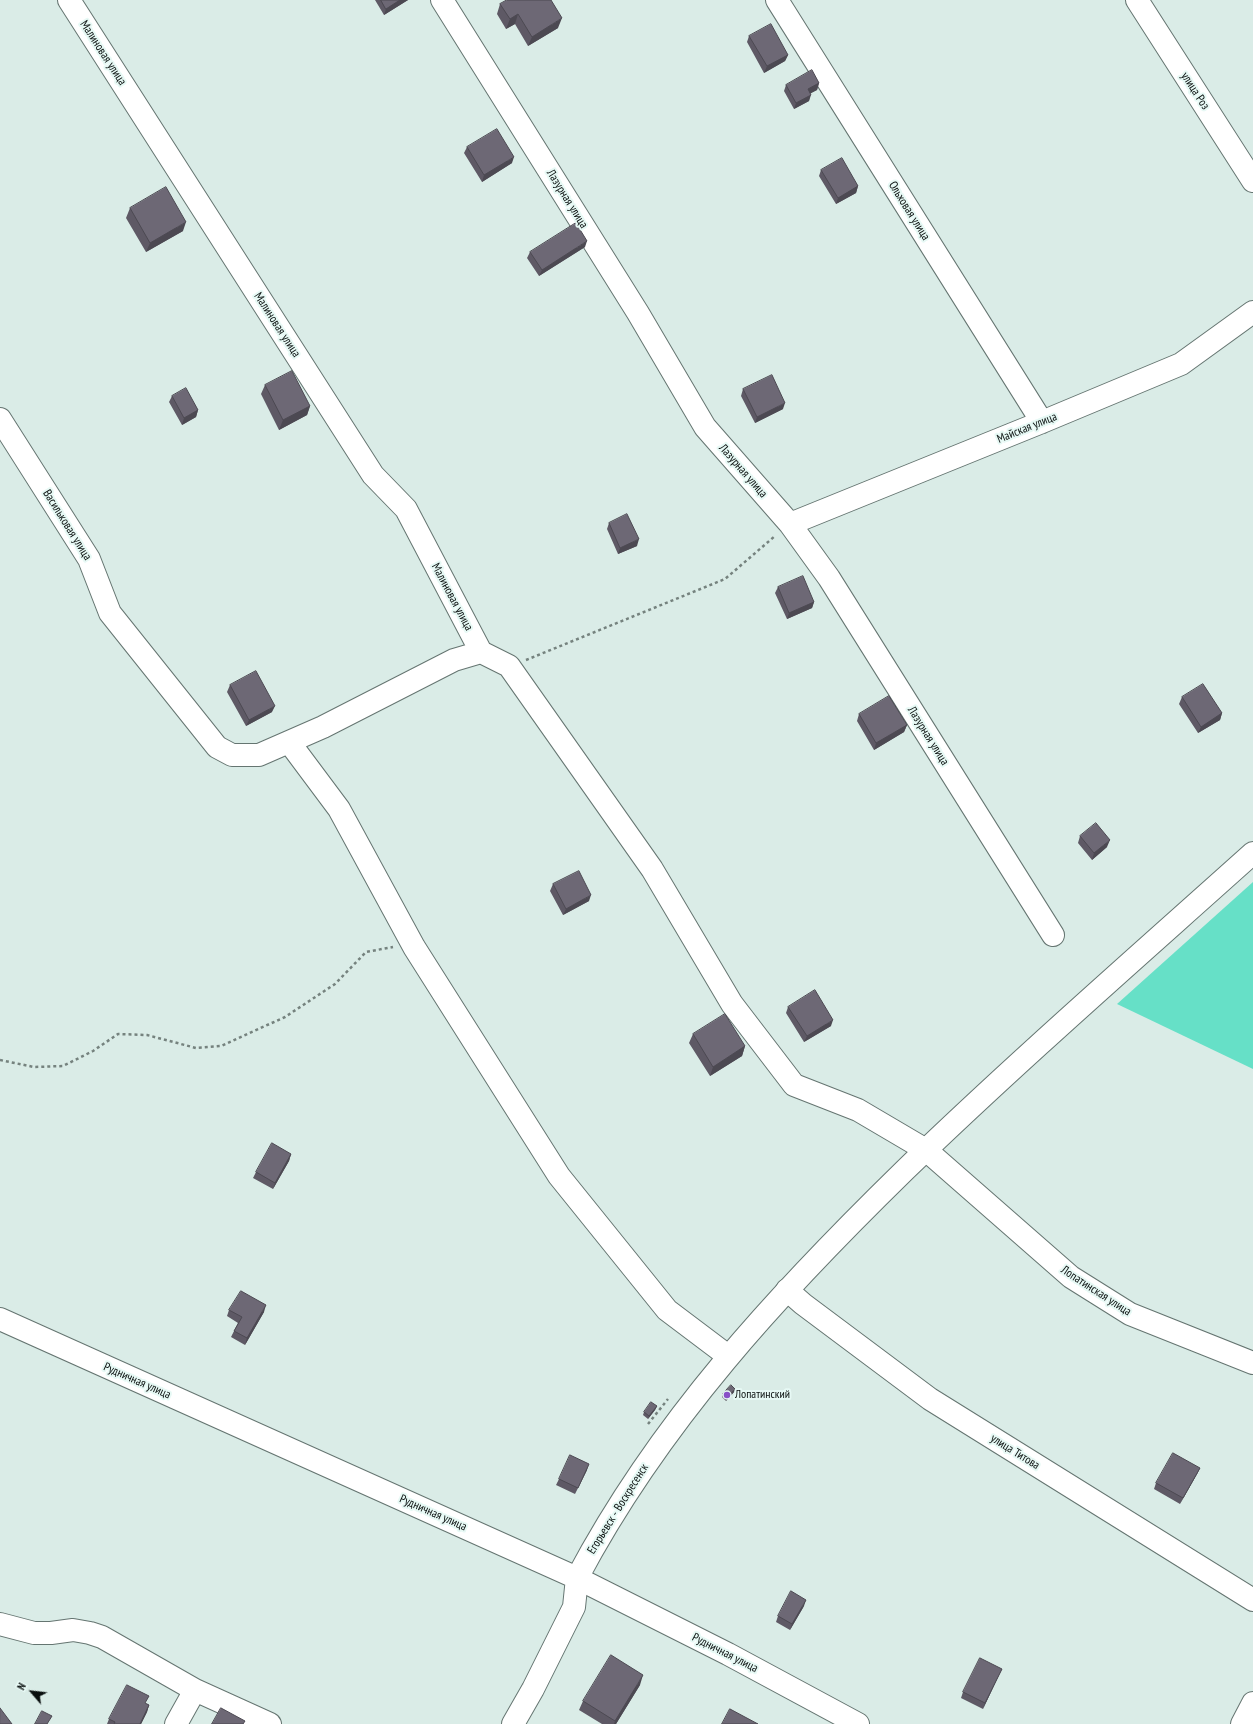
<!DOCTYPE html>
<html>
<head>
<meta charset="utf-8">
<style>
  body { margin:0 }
  #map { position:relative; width:1253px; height:1724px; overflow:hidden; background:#daece7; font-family:"PT Sans Narrow",sans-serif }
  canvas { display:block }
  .north { position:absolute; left:12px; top:1672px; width:40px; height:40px; -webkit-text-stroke:3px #e7f9f5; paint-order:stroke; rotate:298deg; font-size:11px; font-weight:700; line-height:16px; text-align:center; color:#0a100f }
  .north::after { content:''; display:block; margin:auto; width:14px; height:18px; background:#0a100f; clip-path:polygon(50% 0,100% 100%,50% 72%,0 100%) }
</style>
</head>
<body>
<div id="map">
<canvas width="1253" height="1724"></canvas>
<div class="north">N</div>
</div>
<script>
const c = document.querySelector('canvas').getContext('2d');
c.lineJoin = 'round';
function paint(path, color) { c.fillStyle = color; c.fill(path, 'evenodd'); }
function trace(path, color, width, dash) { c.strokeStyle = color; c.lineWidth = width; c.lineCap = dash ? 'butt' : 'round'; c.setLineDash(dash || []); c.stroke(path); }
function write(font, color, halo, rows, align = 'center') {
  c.font = font + ' "PT Sans Narrow",sans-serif'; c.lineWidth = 4; c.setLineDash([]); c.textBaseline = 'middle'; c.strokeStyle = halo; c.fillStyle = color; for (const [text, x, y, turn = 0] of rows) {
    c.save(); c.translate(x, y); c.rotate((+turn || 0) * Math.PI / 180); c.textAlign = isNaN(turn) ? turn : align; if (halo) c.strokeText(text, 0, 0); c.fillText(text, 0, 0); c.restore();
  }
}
const green = new Path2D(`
  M1253,882V1069L1117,1004Z`);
const path = new Path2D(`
  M526,660L725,579L775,536
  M0,1060L34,1067L63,1066L93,1051L118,1034L147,1035L196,1048L221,1046L285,1017L335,984L366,952L393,947
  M648,1424L668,1399`);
const minor = new Path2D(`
  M69,0L373,475L406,509L481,652
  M442,0L638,313L705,427L790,524L829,578L1053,935
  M777,0L1042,422
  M1137,0L1253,181
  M0,419L89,559L110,613L217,747L232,755H259L323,727L454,660L481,652L509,666L652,869L732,1004L794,1085L858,1110L926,1150L1071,1277L1130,1314L1253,1363
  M790,524L1042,422L1181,364L1253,312
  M289,742L339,809L414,947L559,1176L667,1310L728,1356
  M787,1290L803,1304L930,1399L1253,1600
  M0,1319L577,1578L574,1607L533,1689L513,1724
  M0,1624L34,1633H51L73,1630L90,1633L102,1637L195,1690
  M176,1724L195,1690L270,1724
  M1242,1724L1253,1703`);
const major = new Path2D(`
  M858,1724L728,1654L577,1578C660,1421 779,1293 905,1170C1018,1061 1136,958 1253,853`);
const wall = new Path2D(`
  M375,0H408L384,15Z
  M500,4L558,28L528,46L515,24L506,29L497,14Z
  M749,36L788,55L785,61L764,73L747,42Z
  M819,83L817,90L810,93L809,101L794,109L784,91L786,85Z
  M467,147L512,163L482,182L464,153Z
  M821,170L858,186L856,193L836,204L819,176Z
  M130,208L183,231L146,252L126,218Z
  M585,247L539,276L527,258L530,252Z
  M265,385L310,406L307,415L279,430L261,394Z
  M743,389L783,409L755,423L741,396Z
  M172,396L198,410L196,417L182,425L169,402Z
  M609,523L637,546L618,554L607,529Z
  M778,587L814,602L812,608L787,619L775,593Z
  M230,685L272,712L246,726L227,692Z
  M1182,697L1222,713L1220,720L1198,733L1179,704Z
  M859,714L907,725L904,732L874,750L857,721Z
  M1080,836L1107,847L1092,860L1078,843Z
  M553,884L589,901L563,915L550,891Z
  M788,1007L831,1026L804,1042L786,1013Z
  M693,1034L745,1046L742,1056L710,1076L689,1043Z
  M291,1154L289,1161L273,1189L253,1178L256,1172Z
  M229,1310L264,1312L245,1345L231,1337L238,1323L227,1316Z
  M735,1389L734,1392L726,1401L722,1397L723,1394Z
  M657,1406L655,1410L648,1419L643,1415L644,1412Z
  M1200,1468L1197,1474L1180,1504L1154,1489L1156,1483Z
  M587,1470L575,1494L556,1485L559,1479Z
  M804,1606L790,1630L776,1622L778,1616Z
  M1002,1669L999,1675L983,1709L961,1698L963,1692Z
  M640,1685L616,1724H602L579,1710L583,1701Z
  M146,1704L149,1705L147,1712L141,1724H107L109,1719Z`);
const shadedWall = new Path2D(`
  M400,0H408L384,15L386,9Z
  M518,14L515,24L506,29L510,19Z
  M562,18L558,28L528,46L532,37Z
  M788,55L785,61L764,73L767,66Z
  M819,83L817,90L806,96L808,89Z
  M811,95L809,101L794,109L796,103Z
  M514,157L512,163L482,182L484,175Z
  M858,186L856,193L836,204L838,198Z
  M186,222L183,231L146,252L150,243Z
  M587,241L585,247L539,276L542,270Z
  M785,403L783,409L755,423L757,417Z
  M310,406L307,415L279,430L283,420Z
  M198,410L196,417L182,425L184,418Z
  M639,539L637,546L618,554L620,548Z
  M814,602L812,608L787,619L789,613Z
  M275,706L272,712L246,726L249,720Z
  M1222,713L1220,720L1198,733L1201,727Z
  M907,725L904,732L874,750L876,743Z
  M1110,840L1107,847L1092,860L1094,853Z
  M591,895L589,901L563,915L566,909Z
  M833,1020L831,1026L804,1042L807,1036Z
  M745,1046L742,1056L710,1076L713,1067Z
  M291,1154L289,1161L273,1189L275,1183Z
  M266,1305L264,1312L245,1345L247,1338Z
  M735,1389L734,1392L726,1401L727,1398Z
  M657,1406L655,1410L648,1419L649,1416Z
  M589,1464L587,1470L575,1494L578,1488Z
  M1200,1468L1197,1474L1180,1504L1183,1498Z
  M806,1600L804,1606L790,1630L792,1624Z
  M1002,1669L999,1675L983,1709L985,1703Z
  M643,1675L640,1685L616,1724H614L615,1721Z
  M149,1705L147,1712L141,1724H140Z`);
const building = new Path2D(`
  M381,0H400L386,9Z
  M507,0H551L562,18L532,37L518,14L510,19L500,4Z
  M771,24L788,55L767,66L749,36Z
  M812,70L819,83L808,89L811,95L796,103L786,85Z
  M497,129L514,157L484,175L467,147Z
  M842,158L858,186L838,198L821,170Z
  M166,187L186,222L150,243L130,208Z
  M576,223L587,241L542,270L530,252Z
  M292,371L310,406L283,420L265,385Z
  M772,375L785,403L757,417L743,389Z
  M186,388L198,410L184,418L172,396Z
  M627,514L639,539L620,548L609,523Z
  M803,576L814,602L789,613L778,587Z
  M256,671L275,706L249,720L230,685Z
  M1203,684L1222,713L1201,727L1182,697Z
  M889,696L907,725L876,743L859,714Z
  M1096,823L1110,840L1094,853L1080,836Z
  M579,871L591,895L566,909L553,884Z
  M815,990L833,1020L807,1036L788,1007Z
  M725,1014L745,1046L713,1067L693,1034Z
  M272,1143L291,1154L275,1183L256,1172Z
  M241,1291L266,1305L247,1338L234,1331L242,1317L229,1310Z
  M731,1385L735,1389L727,1398L723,1394Z
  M651,1402L657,1406L649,1416L644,1412Z
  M1173,1453L1200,1468L1183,1498L1156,1483Z
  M570,1455L589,1464L578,1488L559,1479Z
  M791,1591L806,1600L792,1624L778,1616Z
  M611,1655L643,1675L615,1721L583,1701Z
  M980,1658L1002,1669L985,1703L963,1692Z
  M127,1685L149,1696L145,1703L149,1705L140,1724H114L115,1722L109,1719Z
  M0,1708L12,1724H0Z
  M221,1708L245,1721L243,1724H212Z
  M730,1709L758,1724H722Z
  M42,1711L52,1716L47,1724H35Z`);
const markers = [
  [727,1395,4,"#8950c7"]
];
const streetNames = [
  ["Малиновая улица",103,53,57],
  ["улица Роз",1195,91,57],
  ["Лазурная улица",567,199,58],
  ["Ольховая улица",909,211,58],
  ["Малиновая улица",277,325,57],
  ["Майская улица",1027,428,-22],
  ["Лазурная улица",743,471,49],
  ["Васильковая улица",67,525,58],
  ["Малиновая улица",452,597,62],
  ["Лазурная улица",928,736,58],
  ["Лопатинская улица",1096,1291,33],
  ["Рудничная улица",137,1381,24],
  ["улица Титова",1015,1452,32],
  ["Егорьевск - Воскресенск",618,1509,-58],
  ["Рудничная улица",433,1513,24],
  ["Рудничная улица",725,1653,27]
];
const poiNames = [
  ["Лопатинский",735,1395]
];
paint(green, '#66e0c7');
trace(minor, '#657571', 24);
trace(major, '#657571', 24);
trace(path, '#75827e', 2.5, [3, 3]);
trace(minor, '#fff', 22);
trace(major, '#fff', 22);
paint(wall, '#5e5965');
paint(shadedWall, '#4c4952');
paint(building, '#6d6875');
trace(building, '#4c4952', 1);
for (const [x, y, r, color] of markers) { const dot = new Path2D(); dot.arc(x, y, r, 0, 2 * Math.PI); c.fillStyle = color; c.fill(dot); trace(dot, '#e7f9f5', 1.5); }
write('12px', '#0a100f', '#e7f9f5', streetNames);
write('12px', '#0a100f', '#e7f9f5', poiNames, 'left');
</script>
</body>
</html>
